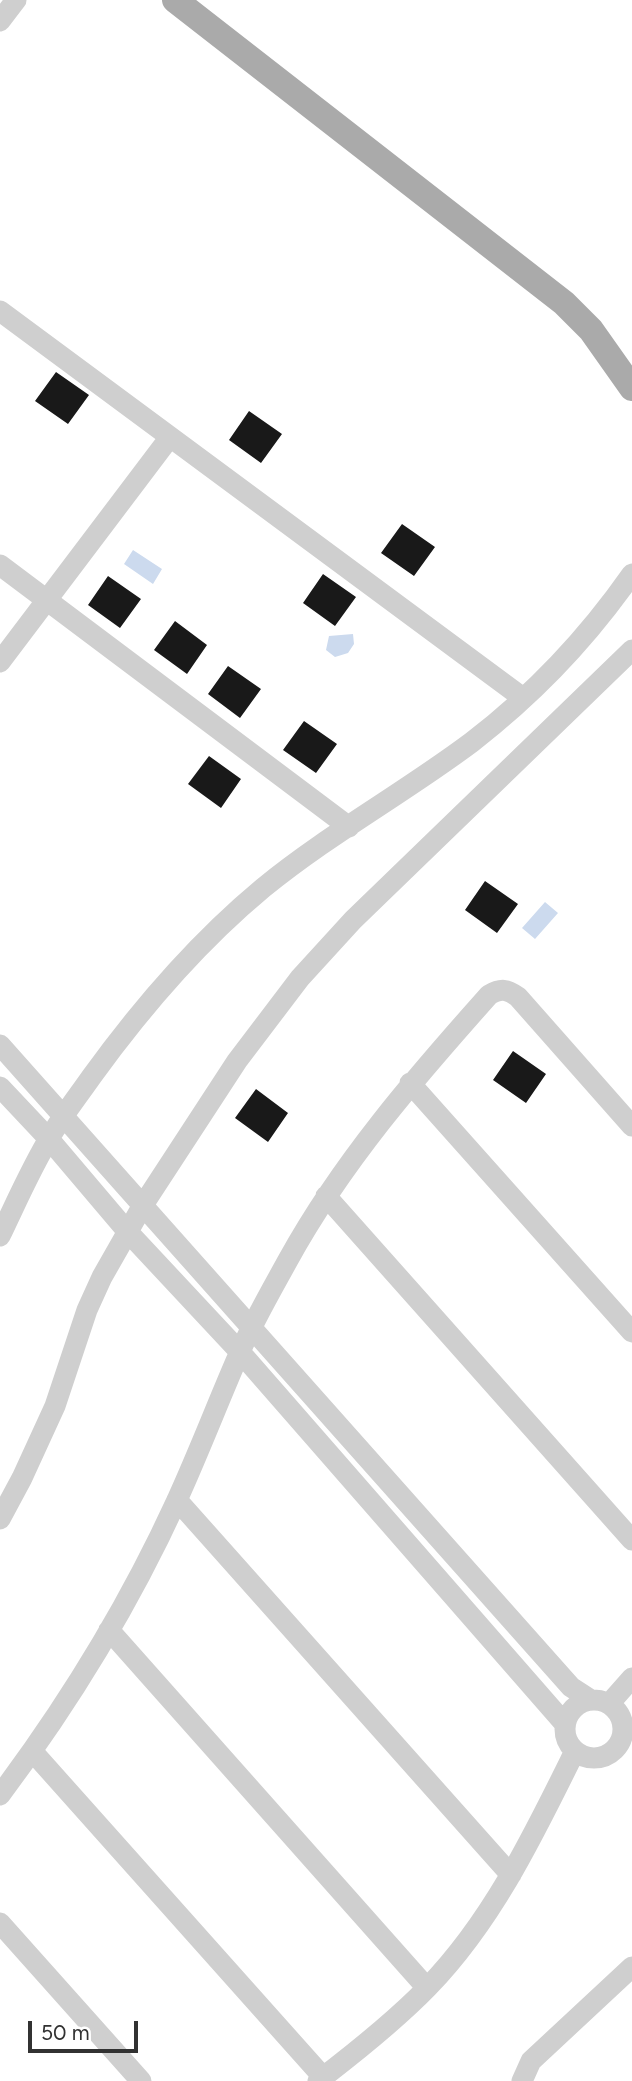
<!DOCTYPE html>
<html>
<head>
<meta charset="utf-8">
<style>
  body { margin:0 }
  #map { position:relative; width:632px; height:2081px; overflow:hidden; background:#fff; font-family:Figtree,sans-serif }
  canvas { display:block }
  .scale { position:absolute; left:28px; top:2021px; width:110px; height:32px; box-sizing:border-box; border:4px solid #323232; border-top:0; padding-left:9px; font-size:21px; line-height:24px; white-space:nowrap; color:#323232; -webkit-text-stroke:5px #fff; paint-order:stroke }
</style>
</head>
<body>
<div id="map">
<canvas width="632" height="2081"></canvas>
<div class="scale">50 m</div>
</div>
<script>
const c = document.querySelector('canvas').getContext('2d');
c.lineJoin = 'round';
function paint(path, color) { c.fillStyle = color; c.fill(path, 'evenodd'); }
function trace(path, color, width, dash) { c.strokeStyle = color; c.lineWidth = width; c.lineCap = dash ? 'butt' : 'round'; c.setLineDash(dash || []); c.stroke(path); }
const water = new Path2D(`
  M133,550L162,569L153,584L124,564Z
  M353,634L354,644L348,653L335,657L326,650L329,636Z
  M545,902L558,913L535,939L522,928Z`);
const building = new Path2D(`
  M56,372L89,395L68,424L35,401Z
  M249,411L282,434L261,463L229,440Z
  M402,524L435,547L414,576L381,553Z
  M323,574L356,597L335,626L303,603Z
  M108,576L141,599L120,628L88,605Z
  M175,621L207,645L187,674L154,650Z
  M228,666L261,689L240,718L208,694Z
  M304,721L337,744L316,773L283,750Z
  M209,756L241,779L221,808L188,784Z
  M485,881L518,904L497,933L465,910Z
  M513,1051L546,1074L526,1103L493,1080Z
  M256,1089L288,1113L268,1142L235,1118Z`);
const minor = new Path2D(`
  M0,21L16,0
  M0,311L523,698
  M0,565L349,827
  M0,662L170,437
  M0,1045L571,1687L591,1700
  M410,1083L632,1332
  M0,1087L49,1139L127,1231L240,1352L565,1724
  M326,1196L632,1540
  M0,1236C16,1203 31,1168 50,1137C63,1115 78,1096 92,1076C142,1007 198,942 263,888C329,834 404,793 472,742C533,695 588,637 632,574
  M177,1500L511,1875
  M0,1519L22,1478L55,1406L87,1310L102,1277L143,1205L237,1061L300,978L353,920L632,650
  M109,1630L427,1988
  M565 1729a29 29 0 1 1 58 0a29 29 0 1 1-58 0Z
  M609,1704L632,1678
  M33,1752L323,2077
  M0,1795C69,1703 129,1605 177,1500C199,1452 218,1402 239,1354C253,1322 271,1291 288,1260C342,1162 415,1078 489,995C501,988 507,989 518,997L632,1126
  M0,1923L141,2081
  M318,2081C356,2052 395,2021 428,1987C493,1920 534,1834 575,1751
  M522,2081L531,2061L632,1967`);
const major = new Path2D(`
  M175,0L564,303L591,330L632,388`);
paint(water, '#ccdaee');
paint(building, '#191919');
trace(minor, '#cfcfcf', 21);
trace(major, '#aaa', 26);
</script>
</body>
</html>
